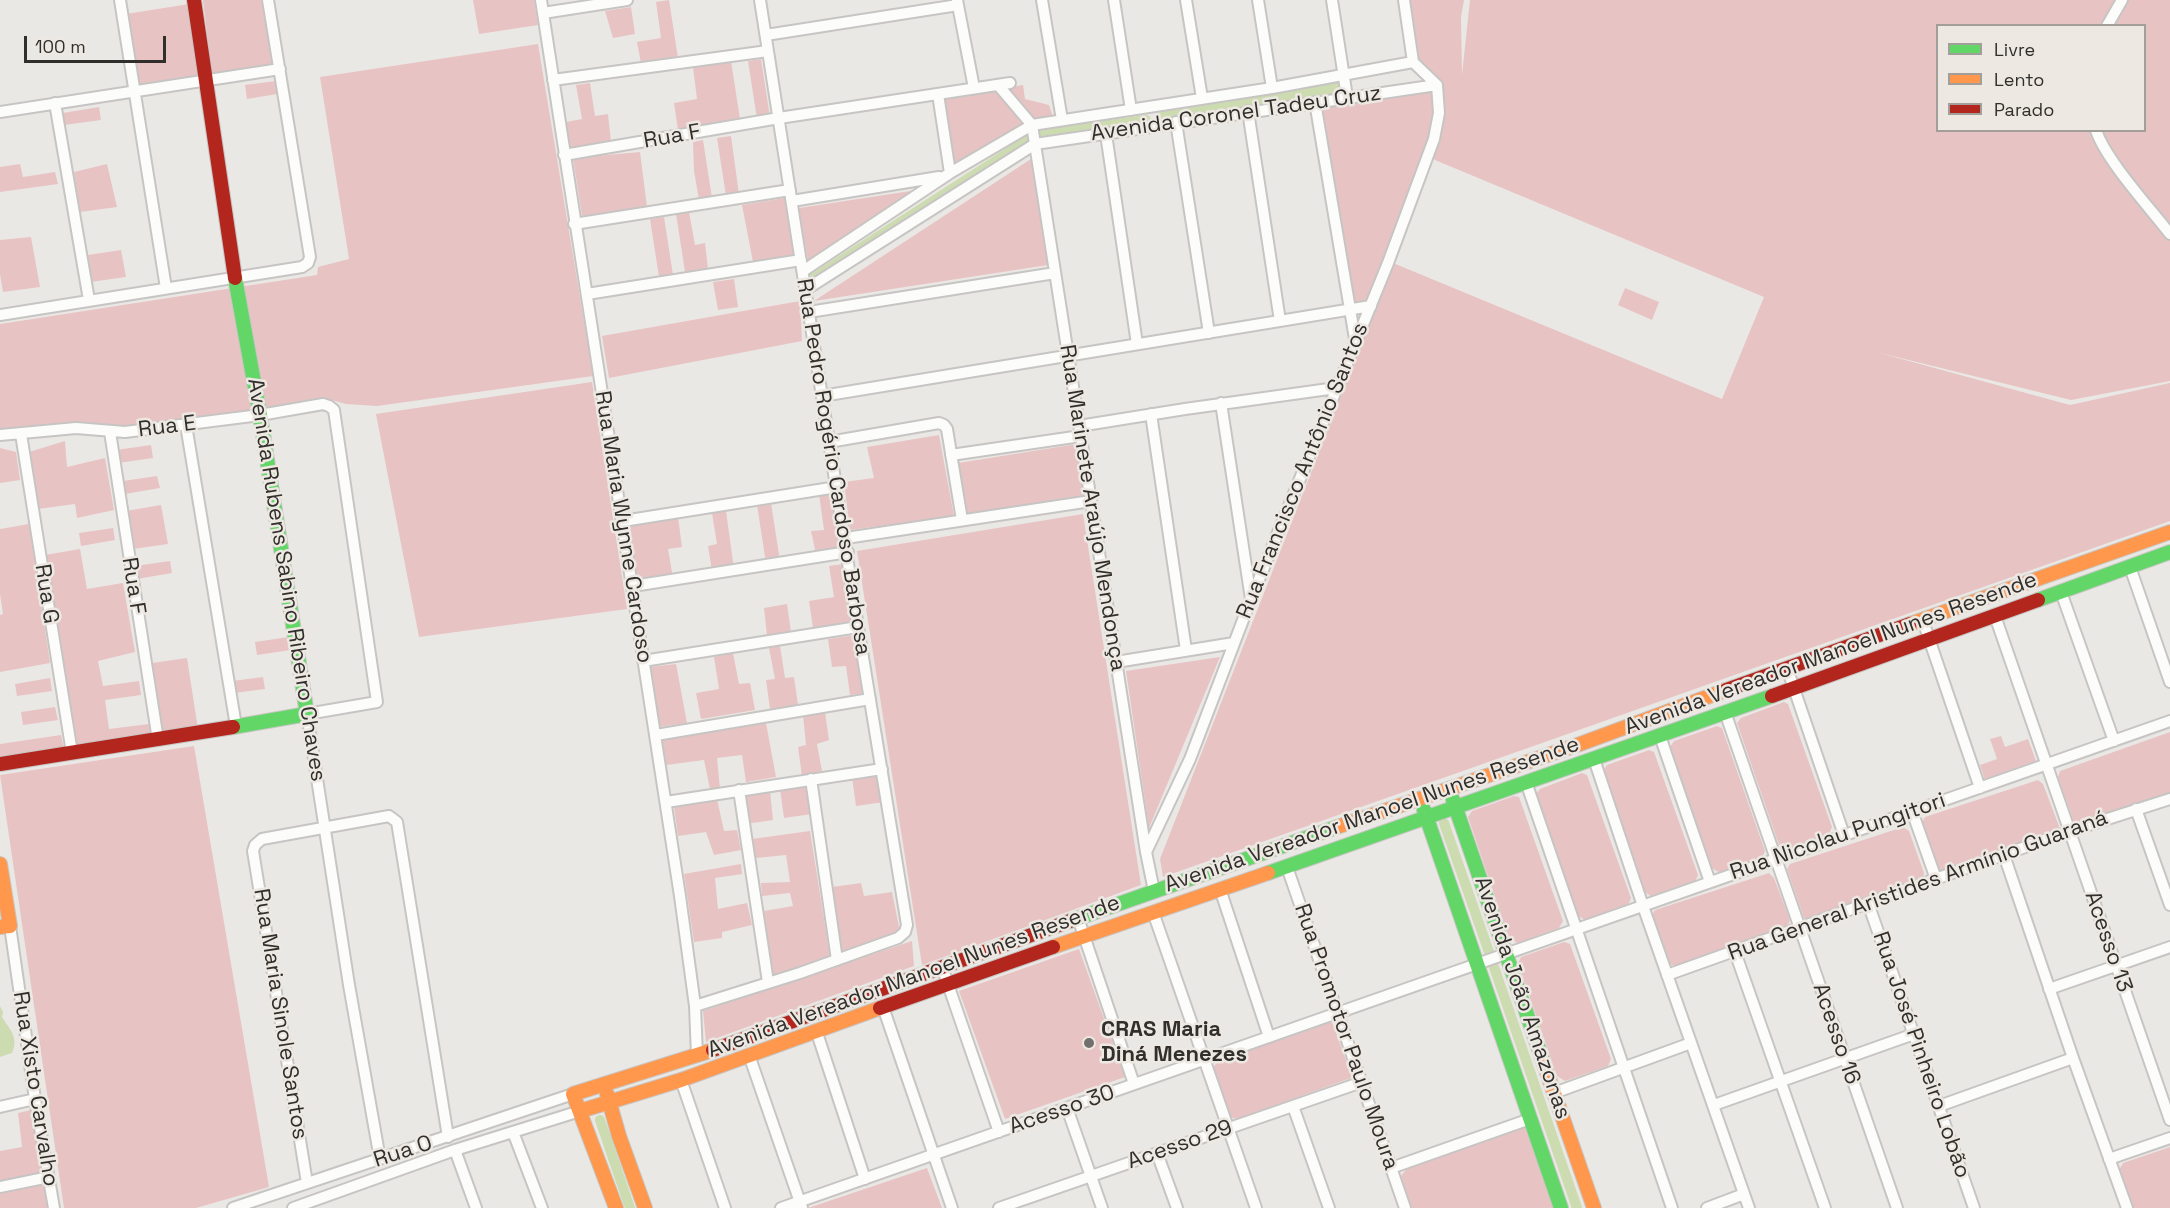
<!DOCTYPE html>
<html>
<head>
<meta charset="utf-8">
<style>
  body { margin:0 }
  #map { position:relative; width:2170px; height:1208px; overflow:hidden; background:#eae8e5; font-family:"Space Grotesk",sans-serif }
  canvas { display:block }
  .legend { position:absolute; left:1936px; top:24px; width:210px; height:108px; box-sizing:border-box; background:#ede8e2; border:2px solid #a29e99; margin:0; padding:8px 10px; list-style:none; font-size:18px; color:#312f2c }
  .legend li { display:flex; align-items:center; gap:12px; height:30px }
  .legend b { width:30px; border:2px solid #a29e99 }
  .scale { position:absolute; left:24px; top:36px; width:142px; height:27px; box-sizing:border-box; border:3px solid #312f2c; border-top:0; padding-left:8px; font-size:18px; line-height:21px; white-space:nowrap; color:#312f2c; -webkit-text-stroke:4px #ede8e2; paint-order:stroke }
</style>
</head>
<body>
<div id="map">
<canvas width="2170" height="1208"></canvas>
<ul class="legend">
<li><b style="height:8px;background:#63d668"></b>Livre</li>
<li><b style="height:8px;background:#ff974d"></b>Lento</li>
<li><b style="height:8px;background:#b3261e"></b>Parado</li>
</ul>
<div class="scale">100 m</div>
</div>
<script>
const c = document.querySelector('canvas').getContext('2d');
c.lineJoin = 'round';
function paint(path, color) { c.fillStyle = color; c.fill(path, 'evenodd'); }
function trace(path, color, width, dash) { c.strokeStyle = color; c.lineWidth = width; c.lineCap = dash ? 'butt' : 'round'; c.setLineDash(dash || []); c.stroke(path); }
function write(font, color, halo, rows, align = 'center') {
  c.font = font + ' "Space Grotesk",sans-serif'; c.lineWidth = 5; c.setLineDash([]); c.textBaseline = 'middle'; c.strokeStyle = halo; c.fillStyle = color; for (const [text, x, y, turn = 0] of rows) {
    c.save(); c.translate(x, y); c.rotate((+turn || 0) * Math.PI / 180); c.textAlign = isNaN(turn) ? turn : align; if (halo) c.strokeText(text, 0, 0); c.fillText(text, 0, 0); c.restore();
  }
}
const green = new Path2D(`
  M203,0H262L272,67L212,75Z
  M473,0H534L538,25L479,34Z
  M669,0L678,58L641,63L637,42L661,38L656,2Z
  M1404,0H1464L1461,17L1462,75L1470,0H2170V381L2071,400L1876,352L2070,405L2170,383V521L1163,877L1160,859L1393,263L1722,399L1764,297L1435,160L1430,152L1371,306L1350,310L1321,106L1436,85L1413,62ZM1938,26H2144V130H1938Z
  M189,4L200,75L137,85L126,14Z
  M631,7L635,34L613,38L605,11Z
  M538,44L593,376L377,406L346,404L328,399L268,410L119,431L0,435V324L317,275L318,267L349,259L320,77Z
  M761,59L770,117L757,119L748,61Z
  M731,61L740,119L678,130L674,103L697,99L693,67Z
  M276,81L277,94L247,99L245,85Z
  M590,83L595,116L608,114L611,142L569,148L566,122L582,119L576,85Z
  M1023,85L1025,99L1049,105L1053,117L953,166L942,99Z
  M99,107L101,120L64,125L63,113Z
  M731,136L739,194L726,196L717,138Z
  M703,140L712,198L699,200L694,171L693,142Z
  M640,152L647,207L582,216L573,158Z
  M1031,159L1048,265L814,301Z
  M20,164L23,177L55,172L58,184L0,192V167Z
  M107,164L117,207L80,212L74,172Z
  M917,190L808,261L799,208Z
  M785,198L794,256L753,262L742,205Z
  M689,212L695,245L705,243L708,269L685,272L676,214Z
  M664,217L673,275L659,277L650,219Z
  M31,237L40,287L3,292L0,274V240Z
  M121,250L126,277L90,282L88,255Z
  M734,279L738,307L718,310L713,282Z
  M1625,288L1659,302L1652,320L1618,305Z
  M800,301L802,341L609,378L602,336Z
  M592,382L627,609L419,637L376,414Z
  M939,435L954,516L850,530L844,482L874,478L867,447Z
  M65,441L67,467L105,458L114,510L77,518L75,504L38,509L29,452Z
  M1077,444L1085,500L965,514L958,463Z
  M151,445L153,458L118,463L116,450Z
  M0,448L16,452L20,480L0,483Z
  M157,476L160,488L125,494L123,481Z
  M832,492L841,550L816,554L811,531L824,530L819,494Z
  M771,503L780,561L766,563L757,505Z
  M161,505L168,544L133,549L126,511Z
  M726,511L734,569L712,571L708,546L717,544L712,513Z
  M1083,514L1141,885L922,965L857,551Z
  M678,517L682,547L668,549L673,578L638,583L629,525Z
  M29,524L50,663L0,672V615L3,614L0,594V529Z
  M113,528L115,540L81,546L79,533Z
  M80,549L87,589L123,583L135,652L98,661L103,686L139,681L141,695L105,700L109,729L149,724L151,738L77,749L45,555Z
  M170,561L172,573L137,579L135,566Z
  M843,564L851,622L813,628L809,601L834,597L829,566Z
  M787,604L791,632L767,636L764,608Z
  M856,635L864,693L850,695L846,666L832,667L828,639Z
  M289,637L291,650L257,655L255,642Z
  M780,646L785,678L794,677L798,705L770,709L766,680L775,679L769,648Z
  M733,653L739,684L750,683L755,710L701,719L696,693L719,689L714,657Z
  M1220,657L1149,828L1126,671Z
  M187,658L198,729L163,733L152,663Z
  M676,664L687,723L659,727L650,667Z
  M263,677L265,689L234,693L232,681Z
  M50,678L52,691L17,696L15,684Z
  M1784,702L1788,704L1832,827L1829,834L1786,849L1779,845L1737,723L1741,718Z
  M55,707L58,720L23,725L21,712Z
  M825,712L829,740L817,744L822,771L802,776L798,747L806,745L803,715Z
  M766,723L776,777L746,782L742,755L717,758L720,789H710L704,760L666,765L662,738Z
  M1717,726L1722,728L1765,851L1762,858L1720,873L1712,868L1670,747L1674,741Z
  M2170,732V795L2077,823L2073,820L2058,777L2060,771Z
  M61,735L64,749L0,759V744Z
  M2001,736L2005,747L2028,739L2036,761L1985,780L1980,765L1997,759L1990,739Z
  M194,746L269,1187L196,1208H64L0,775Z
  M1649,750L1654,752L1698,875L1695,882L1652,897L1645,892L1603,771L1607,765Z
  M1582,773L1587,775L1631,898L1628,905L1585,920L1577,915L1536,794L1540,789Z
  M880,774L884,802L856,806L852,777Z
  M2038,780L2043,784L2059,826L2058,831L1942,872L1939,871L1922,822L1925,817Z
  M808,786L812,814L784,818L780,789Z
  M770,791L773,820L745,824L742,795Z
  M1514,796L1519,797L1563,921L1559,928L1517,943L1509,938L1468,817L1472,811Z
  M717,799L724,831L737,830L741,850L714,855L706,832L678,836L674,807Z
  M1903,827L1909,831L1924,873L1923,878L1809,919L1804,918L1787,869L1790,864Z
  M810,831L830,957L773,975L764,911L793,906L790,893L762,896L761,883L790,882L786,855L756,858L752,839Z
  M741,864L742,874L715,878L718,909L747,903L752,925L722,932V938L694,942L684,874Z
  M1769,873L1774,878L1790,920L1788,925L1675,966L1669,964L1652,915L1655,910Z
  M861,883L864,896L892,892L900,932L842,954L832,887Z
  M912,941L914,966L706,1042L703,1011Z
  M1564,942L1570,944L1611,1059L1608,1066L1565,1081L1557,1076L1518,963L1521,957Z
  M1079,949L1125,1077L1005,1119L959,991Z
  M1332,1022L1352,1076L1351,1078L1237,1119L1229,1117L1213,1068L1218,1061Z
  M31,1110L48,1208H0V1151L22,1147L18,1113Z
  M1519,1128H1525L1527,1133L1554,1208H1412L1401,1176L1408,1167Z
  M2170,1147V1208H2133L2119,1170L2123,1163Z
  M927,1168L942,1208H808Z`);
const water = new Path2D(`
  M0,1006L3,1012L2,1017C10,1030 19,1037 12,1053L0,1057Z`);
const canal = new Path2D(`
  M1162,117L1342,87
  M1042,134L1146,120
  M809,281L1028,140
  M1444,823L1489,952
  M1494,967L1577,1208
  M600,1120L630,1208`);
const street = new Path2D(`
  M120,0L166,288
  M541,0L680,896L695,1006L697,1056
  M957,0L974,88
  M1042,0L1062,120
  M1114,0L1131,110
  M1186,0L1202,98
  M1258,0L1272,88
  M1332,0L1347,97
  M1404,0L1413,62
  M543,13L627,0
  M2107,26L2122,0
  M766,35L958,5
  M1413,62L1437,85
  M553,80L768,51
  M998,85L1032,125
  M938,94L950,173
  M1315,102L1355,339
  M55,103L89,300
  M1248,111L1280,321
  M0,112L280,69
  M1176,122L1209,333
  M1032,125L1146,852L1154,891
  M2096,130C2105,159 2150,208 2170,234
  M1106,134L1137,344
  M564,155L779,118L1010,83
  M792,201L939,177
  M574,224L790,190
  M803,271L950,173L1032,125L1272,88L1413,62
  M805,290L1035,144L1437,85
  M587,294L801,260
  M809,312L1055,273
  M0,315L302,267L308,263L310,257L268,0
  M822,396L1371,306
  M1221,403L1251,599
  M1151,414L1186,650
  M186,425L236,726
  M1079,426L1185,409L1336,388
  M110,432L158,740
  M21,434L72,753
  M0,435L76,428L125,432L260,415L323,404L329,406L334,410L377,702L307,714L349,985L380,1159
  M829,442L939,423L944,425L947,429L962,520
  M951,455L1081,436
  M623,521L837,487
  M846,538L1091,501
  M2130,567L2170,682
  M633,586L848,552
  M2061,592L2114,741
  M1995,616L2170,1120
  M1923,621L1980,788
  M643,661L858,627
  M1116,662L1234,643
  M1787,668L1844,835
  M1725,712L1897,1208
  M656,735L870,699
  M1660,736L1710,882
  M1594,759L1643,906L1749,1208
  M811,779L837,960
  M1526,782L1672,1208
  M739,790L768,982
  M666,802L882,769
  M2136,809L2170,905
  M1912,811L1936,879
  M1146,852L1190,759L1251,599L1388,263L1434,139L1439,113L1437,85
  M2004,855L2073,1058L2127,1208
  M1287,867L1405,1208
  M1220,889L1269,1037
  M1868,903L1974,1208
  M1153,912L1256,1208
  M1078,918L1134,1084
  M10,926L35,1099L54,1208
  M1735,952L1825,1208
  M942,967L999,1132
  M1667,975L2070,831L2170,799
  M2049,989L2170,947
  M695,1006L800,973L898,938L905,932L907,925L858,627L760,0
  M883,1007L952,1208
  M816,1030L865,1179
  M749,1055L802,1208
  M681,1080L725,1208
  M1554,1093L1691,1043
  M1714,1105L1914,1034
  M1293,1106L1329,1208
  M1939,1106L2073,1058
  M0,1107L35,1099
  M1067,1108L1102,1208
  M513,1132L542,1208
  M455,1150L476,1208
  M1157,1153L1177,1208
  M2109,1159L2170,1138
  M1391,1168L1530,1119
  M307,1183L253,851L255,845L262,839L389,816L397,822L448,1137
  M0,1187L49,1177
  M233,1208L573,1094
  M293,1208L455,1150L580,1111
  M781,1208L2170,721
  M999,1208L1362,1082
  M1707,1208L1744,1194`);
const fast = new Path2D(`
  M2038,600L2170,552
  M233,727L307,714L260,415L235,278
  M1453,800L1544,1064
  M1424,810L1561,1208
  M1268,873L1772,696
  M1070,921L1337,827`);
const slow = new Path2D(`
  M1910,624L2170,532
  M1337,827L1580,744L1726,690
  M0,864L10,926L0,927
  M1053,947L1268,873
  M1544,1064L1594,1208
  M607,1094L619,1136L645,1208
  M580,1111L681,1080L880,1008
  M616,1208L573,1094L713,1050`);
const jam = new Path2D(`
  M194,0L235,278
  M1726,690L1910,624
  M1772,696L2038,600
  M0,764L233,727
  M880,1008L1053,947
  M713,1050L1070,921`);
const markers = [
  [1089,1043,6,"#72706d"]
];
const streetNames = [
  ["Avenida Coronel Tadeu Cruz",1236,114,-8],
  ["Rua F",672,137,-10],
  ["Rua E",167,427,-7],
  ["Rua Pedro Rogério Cardoso Barbosa",833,467,81],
  ["Rua Francisco Antônio Santos",1303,471,-68],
  ["Rua Marinete Araújo Mendonça",1092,508,81],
  ["Rua Maria Wynne Cardoso",623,527,81],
  ["Avenida Rubens Sabino Ribeiro Chaves",286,580,81],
  ["Rua F",133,586,81],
  ["Rua G",46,594,81],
  ["Avenida Vereador Manoel Nunes Resende",1831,654,-20],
  ["Avenida Vereador Manoel Nunes Resende",1372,815,-19],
  ["Rua Nicolau Pungitori",1838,837,-19],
  ["Rua General Aristides Armínio Guaraná",1918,886,-20],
  ["Acesso 13",2108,942,71],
  ["Avenida Vereador Manoel Nunes Resende",914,977,-20],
  ["Avenida João Amazonas",1522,998,71],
  ["Rua Maria Sinole Santos",280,1014,81],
  ["Acesso 16",1836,1034,71],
  ["Rua Promotor Paulo Moura",1346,1037,71],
  ["Rua José Pinheiro Lobão",1921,1055,71],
  ["Rua Xisto Carvalho",35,1089,81],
  ["Acesso 30",1062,1110,-19],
  ["Acesso 29",1180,1145,-19],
  ["Rua O",403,1152,-18]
];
const poiNames = [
  ["CRAS Maria",1101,1030],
  ["Diná Menezes",1101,1055]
];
paint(green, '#e8c3c3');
paint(water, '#cddbb0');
trace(canal, '#cddbb0', 10);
trace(street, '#c7c5c3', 14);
trace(fast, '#c7c5c3', 16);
trace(slow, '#c7c5c3', 16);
trace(jam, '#c7c5c3', 16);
trace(street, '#fcfcfb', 10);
trace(fast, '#63d668', 14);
trace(slow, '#ff974d', 14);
trace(jam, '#b3261e', 14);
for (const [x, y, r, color] of markers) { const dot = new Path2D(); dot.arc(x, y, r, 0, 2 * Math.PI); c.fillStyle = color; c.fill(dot); trace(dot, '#ede8e2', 2); }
write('22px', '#312f2c', '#ede8e2', streetNames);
write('bold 22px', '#312f2c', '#ede8e2', poiNames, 'left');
</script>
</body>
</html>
